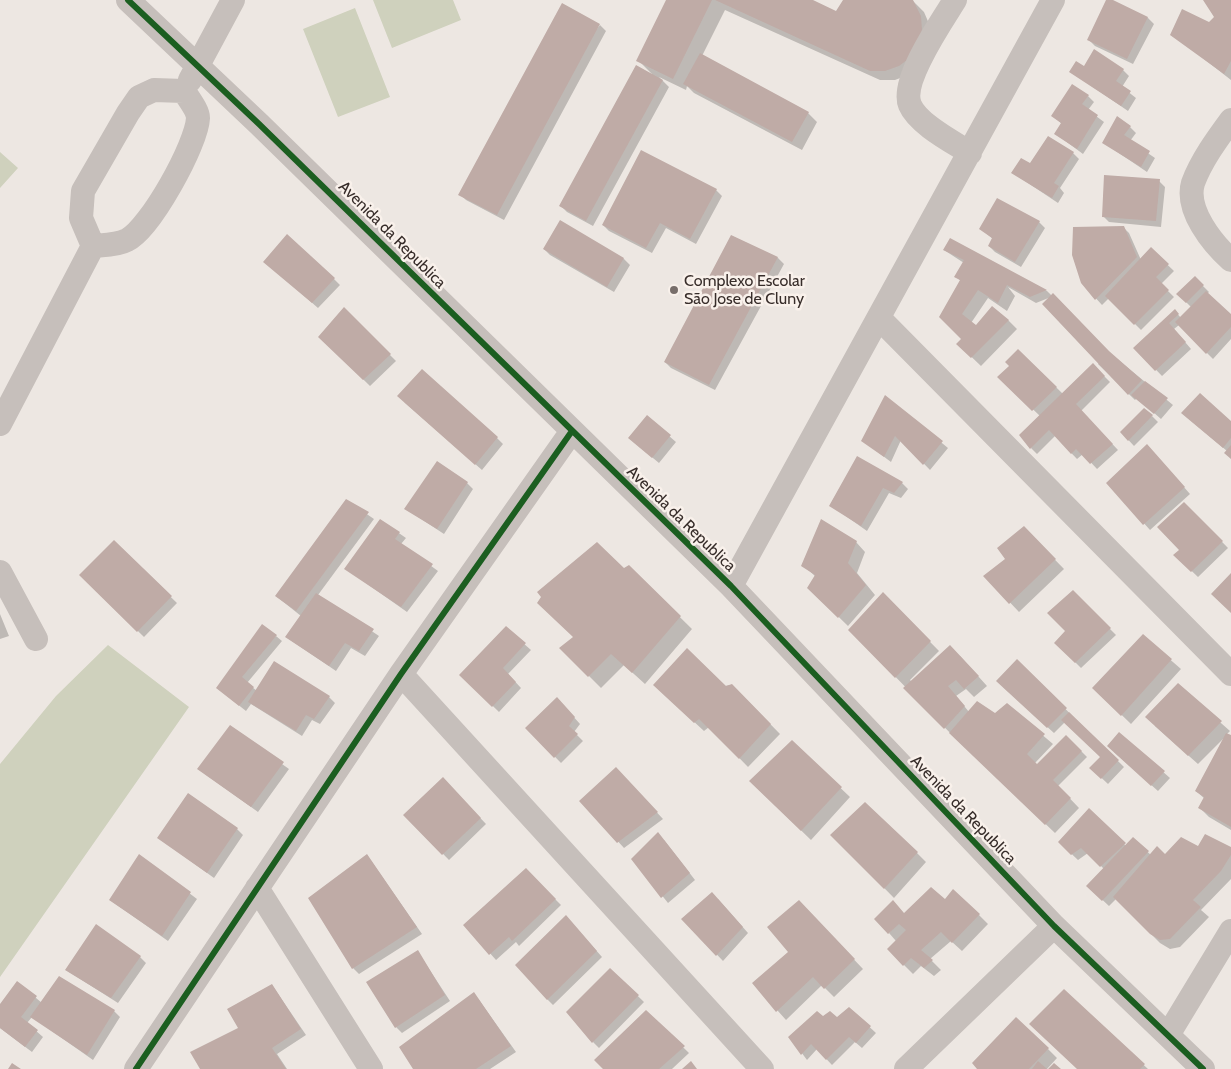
<!DOCTYPE html>
<html>
<head>
<meta charset="utf-8">
<style>
  body { margin:0 }
  canvas { display:block; background:#ede7e2 }
</style>
</head>
<body>
<canvas width="1231" height="1069"></canvas>
<script>
const c = document.querySelector('canvas').getContext('2d');
c.lineJoin = 'round';
function paint(path, color) { c.fillStyle = color; c.fill(path, 'evenodd'); }
function trace(path, color, width, dash) { c.strokeStyle = color; c.lineWidth = width; c.lineCap = dash ? 'butt' : 'round'; c.setLineDash(dash || []); c.stroke(path); }
function write(font, color, halo, rows, align = 'center') {
  c.font = font + ' Cabin,sans-serif'; c.lineWidth = 5; c.setLineDash([]); c.textBaseline = 'middle'; c.strokeStyle = halo; c.fillStyle = color; for (const [text, x, y, turn = 0] of rows) {
    c.save(); c.translate(x, y); c.rotate((+turn || 0) * Math.PI / 180); c.textAlign = isNaN(turn) ? turn : align; if (halo) c.strokeText(text, 0, 0); c.fillText(text, 0, 0); c.restore();
  }
}
const green = new Path2D(`
  M373,0H453L461,20L392,48Z
  M355,8L390,97L338,117L303,29Z
  M0,152L18,168L0,188Z
  M108,645L189,707L0,977V764L56,696Z`);
const shadow = new Path2D(`
  M667,0H810L836,12L845,0H912L924,12L930,26L908,75L895,80H880L725,10L702,56L808,113L817,122L802,150L694,93L687,86L686,90L659,77L669,87L593,226L567,212L561,206L652,74L638,60Z
  M1108,0L1148,18L1154,24L1133,64L1095,46L1089,40Z
  M1205,0H1231V80L1172,34L1210,24L1215,17Z
  M600,25L606,31L504,220L466,200L460,194Z
  M1085,68L1123,70L1129,76L1122,87L1136,98L1128,111L1071,72Z
  M1088,96L1094,102L1088,110L1104,122L1083,154L1056,134L1062,124L1053,116Z
  M1130,127L1136,133L1130,141L1155,158L1147,172L1104,143Z
  M1073,153L1079,159L1060,188L1064,193L1058,203L1013,173L1030,165Z
  M1159,181L1165,187L1161,227L1109,222L1103,216Z
  M716,190L722,196L696,244L666,228L652,253L609,231L603,225Z
  M560,222L624,259L630,265L614,292L550,255L544,249Z
  M1039,222L1045,228L1021,267L995,252L989,246L993,239L981,229Z
  M1123,227L1129,233L1141,260L1151,249L1174,271L1161,284L1174,297L1141,330L1109,298L1102,305L1082,283Z
  M732,236L778,258L784,264L715,390L671,368L665,362Z
  M951,240L1047,291L1110,353L1173,405L1161,419L1137,398L1135,400L1098,364L1100,362L1051,297L1036,303L1008,287L1015,296L1007,311L988,298L971,323L976,327L1008,320L1017,329L981,366L958,344L962,339L961,281L956,277L964,263L944,250Z
  M271,267L334,279L340,285L318,308Z
  M1195,278L1209,292L1207,294L1231,316V339L1213,359L1179,325L1174,329L1191,349L1162,376L1135,348L1175,311L1181,318L1191,307L1178,294Z
  M344,309L396,361L370,386L320,337Z
  M1018,350L1063,394L1093,365L1110,382L1081,411L1118,450L1097,469L1083,454L1077,459L1055,436L1037,454L1031,448L1040,416L999,377L1011,366Z
  M886,397L948,448L930,470L901,440L891,462L863,441Z
  M404,402L497,438L503,444L482,470Z
  M1152,416L1158,422L1134,446L1121,432Z
  M647,417L676,442L659,463L636,444Z
  M1189,419L1231,422V458L1227,451Z
  M1153,452L1190,494L1150,530L1108,483Z
  M857,458L902,483L908,489L901,498L889,493L867,531L830,505Z
  M467,483L473,489L444,534L406,509Z
  M346,500L374,519L318,595L379,636L365,656L351,648L336,671L286,637L301,616L276,596Z
  M1184,503L1228,548L1198,577L1175,555L1181,550Z
  M380,520L406,538L401,544L438,571L407,612L346,569Z
  M1024,528L1064,569L1019,612L985,576L1007,559Z
  M114,542L177,603L144,637L81,575Z
  M856,542L865,552L857,573L875,595L848,626L809,588L816,577L803,565Z
  M629,567L692,629L645,684L624,665L601,688L561,648L575,638L624,570Z
  M1073,592L1116,635L1081,668L1056,643L1066,631Z
  M883,594L939,651L910,680L912,682L960,656L987,686L974,697L966,689L956,696L969,712L996,715L1007,705L1053,744L1035,763L1038,766L1066,736L1087,757L1058,786L1079,808L1055,833L954,737L850,630Z
  M0,614L9,636L0,639Z
  M506,628L531,650L508,674L521,688L499,712L461,675Z
  M276,636L282,641L247,683L257,691L275,663L329,697L335,703L320,724L312,720L302,736L251,704L246,711L217,688Z
  M1143,636L1181,669L1131,724L1094,688Z
  M1017,661L1124,767L1108,784L1091,768L1101,757L1065,722L1054,733L1003,687Z
  M732,685L780,734L748,767L709,727L704,731L664,694Z
  M1178,685L1230,731L1227,734L1231,736V830L1209,817L1200,808L1205,799L1196,791L1224,738L1198,764L1155,726Z
  M563,705L580,724L574,732L583,741L561,763L527,728Z
  M230,727L289,769L258,812L205,774Z
  M1119,733L1170,778L1158,791L1114,752Z
  M792,742L850,797L811,840L750,781Z
  M622,775L663,819L624,848L581,801Z
  M448,784L486,824L449,860L405,815Z
  M1090,810L1126,846L1133,839L1151,855H1165L1198,847L1231,849V879L1201,910L1209,917L1180,947L1170,949L1160,943L1116,899L1109,906L1094,892L1104,869L1088,853L1078,860L1059,842Z
  M237,829L243,835L214,878L159,838Z
  M832,835L917,853L926,862L894,898Z
  M664,840L695,880L668,903L633,859Z
  M367,855L422,934L359,974L353,968Z
  M140,856L197,899L168,941L110,900Z
  M526,870L561,905L519,946L516,942L496,960L465,925Z
  M718,899L748,933L723,961L683,919Z
  M945,901L979,915L988,924L962,951L951,941L930,959L941,970L934,976L921,966L913,974L888,949L896,941L889,933L904,914Z
  M808,911L863,969L834,997L822,985L786,1020L753,983L790,952Z
  M572,923L602,957L553,1005L547,999Z
  M418,952L450,1001L402,1033L396,1027Z
  M140,957L146,963L118,1003L66,970Z
  M610,969L644,1002L599,1048L593,1042Z
  M17,982L42,1003L114,1011L120,1017L93,1060L32,1017L27,1023L43,1037L32,1052L0,1028V1006Z
  M272,985L306,1035L277,1054L287,1069H201L239,1029Z
  M1064,991L1148,1069H1078Z
  M479,1000L516,1052L490,1069H414Z
  M849,1008L876,1033L862,1048L855,1042L832,1065L817,1049L807,1060L790,1037L823,1017L837,1019Z
  M646,1011L689,1053L672,1069H605Z
  M1048,1049L1057,1058L1047,1069H979Z`);
const building = new Path2D(`
  M666,0H712L673,79L636,61Z
  M715,0H813L836,11L843,0H913L921,16L922,30L911,57L899,66L885,71H870Z
  M1106,0H1113L1148,17L1127,59L1087,40Z
  M1203,0H1231V61L1224,74L1170,35L1182,9L1209,22L1214,17Z
  M562,3L600,24L497,215L458,195Z
  M1094,49L1124,69L1116,81L1131,91L1121,106L1069,72L1076,61L1084,66Z
  M700,53L809,112L792,142L683,84Z
  M636,65L663,80L586,221L559,206Z
  M1072,84L1089,95L1082,104L1098,115L1077,149L1054,134L1061,123L1051,116Z
  M1117,116L1131,126L1124,135L1150,151L1141,167L1102,143Z
  M1048,136L1074,152L1054,183L1059,186L1052,198L1011,173L1021,158L1030,163Z
  M641,150L717,189L690,239L660,223L646,248L602,225Z
  M1104,175L1160,179L1156,221L1102,217Z
  M997,198L1040,221L1015,262L988,246L992,238L979,229Z
  M560,220L624,258L607,287L543,249Z
  M1124,226L1137,257L1095,300L1081,283L1072,255L1073,227Z
  M287,234L335,278L312,303L263,262Z
  M731,235L778,257L709,385L664,362Z
  M950,238L1047,290L1030,297L1007,285L998,303L978,290L962,314L976,325L992,306L1009,320L971,358L956,344L961,339L939,317L960,280L954,277L964,260L943,250Z
  M1151,247L1169,264L1156,277L1169,290L1134,325L1105,296Z
  M1195,276L1204,285L1186,303L1176,294Z
  M1206,291L1231,314V327L1206,354L1175,322Z
  M1053,293L1109,351L1142,380L1128,395L1042,304Z
  M344,307L391,354L363,380L318,337Z
  M1175,309L1179,314L1169,323L1186,342L1155,371L1133,348Z
  M1018,349L1057,387L1032,411L997,377L1009,366L1005,362Z
  M1093,363L1105,376L1076,404L1113,444L1090,464L1076,449L1071,454L1049,430L1030,449L1019,435Z
  M422,369L498,437L475,465L397,396Z
  M1145,381L1168,398L1154,414L1131,395Z
  M1200,393L1231,421V438L1223,448L1181,413Z
  M885,395L943,441L923,465L895,436L884,457L861,441Z
  M1144,408L1153,415L1128,441L1120,432Z
  M647,415L671,435L652,458L628,438Z
  M1147,444L1185,487L1143,525L1106,483Z
  M1231,445V459L1224,453Z
  M857,456L903,482L894,493L883,488L861,526L829,506Z
  M437,461L468,482L437,529L404,509Z
  M346,499L369,512L296,611L275,596Z
  M1184,502L1223,541L1191,572L1173,555L1179,550L1157,527Z
  M380,519L400,532L395,539L433,564L401,607L344,569Z
  M821,519L857,541L848,563L866,585L838,618L807,588L815,575L801,566Z
  M1024,526L1056,559L1009,604L983,576L1005,559L997,548Z
  M114,540L172,596L137,632L79,575Z
  M597,542L624,568L629,565L681,616L632,673L611,654L588,677L559,648L573,637L537,603L541,597L537,592Z
  M1231,573V613L1211,594Z
  M1073,590L1111,628L1075,663L1054,643L1065,631L1047,613Z
  M883,592L931,641L895,678L848,630Z
  M316,593L374,629L359,651L345,643L329,666L285,637Z
  M262,624L277,635L242,677L254,687L239,706L216,688Z
  M506,626L526,643L503,668L516,682L492,707L459,675Z
  M1143,634L1172,659L1121,716L1092,688Z
  M950,645L979,676L964,689L956,680L948,686L965,706L944,729L903,688Z
  M687,648L726,686L732,684L771,724L739,759L699,719L694,723L653,685Z
  M1017,659L1067,708L1047,728L996,681Z
  M274,661L330,696L314,719L306,715L296,731L248,702Z
  M1178,683L1222,721L1188,756L1145,717Z
  M557,697L575,717L569,726L578,734L554,758L525,728Z
  M977,701L995,713L1007,703L1045,734L1027,754L1037,764L1066,735L1082,751L1053,780L1071,798L1045,825L949,733Z
  M1069,712L1119,760L1101,779L1089,768L1100,757L1061,720Z
  M230,725L284,762L251,807L197,769Z
  M1119,732L1165,771L1151,786L1107,746Z
  M1226,733L1231,735V827L1198,808L1204,797L1195,791Z
  M792,740L842,787L801,831L749,781Z
  M616,767L658,812L617,843L579,801Z
  M443,777L481,818L442,855L403,815Z
  M188,793L238,828L207,873L157,838Z
  M865,802L918,852L884,889L830,835Z
  M1089,808L1126,843L1100,867L1081,848L1071,855L1058,842Z
  M658,832L690,873L661,898L631,859Z
  M1205,834L1231,847V855L1221,871L1193,900L1201,907L1170,939L1160,940L1150,934L1113,897L1157,846L1165,854L1181,837L1198,846Z
  M1133,837L1149,851L1102,901L1086,886Z
  M139,854L191,892L162,936L109,900Z
  M367,854L417,927L352,969L308,898Z
  M526,868L556,899L512,941L509,937L489,955L463,925Z
  M931,887L945,899L953,889L980,914L952,943L941,932L921,950L933,960L924,968L911,958L903,966L887,949L906,930L899,924L888,934L874,919L893,900L904,913Z
  M712,892L743,927L716,956L681,919Z
  M799,900L855,959L824,989L813,977L776,1012L752,983L788,952L767,927Z
  M566,915L597,951L547,1000L515,965Z
  M96,924L141,956L111,998L65,970Z
  M418,950L445,995L395,1028L366,982Z
  M610,968L639,995L592,1043L566,1012Z
  M59,976L115,1010L87,1055L30,1017Z
  M17,981L37,996L21,1017L38,1030L25,1047L0,1028V1004Z
  M272,984L301,1029L272,1048L286,1069H200L190,1052L238,1028L227,1009Z
  M1064,989L1145,1064L1140,1069H1077L1029,1024Z
  M474,992L511,1046L476,1069H413L399,1047Z
  M849,1007L871,1026L856,1043L849,1037L826,1060L811,1044L801,1055L788,1037L817,1011L823,1016L830,1011L837,1017Z
  M646,1010L685,1046L659,1069H603L594,1060Z
  M1016,1017L1049,1048L1029,1069H977L972,1063Z
  M691,1061L697,1069H682Z
  M1038,1061L1047,1069H1032Z
  M12,1063L21,1069H8Z
  M1054,1063L1061,1069H1048Z`);
const minor = new Path2D(`
  M128,0L259,124L731,586L1054,926L1203,1069
  M955,0C942,21 900,81 910,105C918,124 953,142 970,153
  M190,80L233,0
  M154,90L184,91C188,98 198,110 198,118C197,144 150,229 127,240C118,245 103,245 93,246L81,218L83,191L128,113L139,97Z
  M1231,120C1217,139 1201,161 1193,183C1185,210 1213,244 1231,260
  M880,319L1231,674
  M0,424L93,246
  M0,572L36,639
  M731,586L1053,0
  M401,674L762,1069
  M257,888L371,1069
  M1168,1035L1231,931
  M136,1069L401,674L572,431
  M906,1069L1054,926`);
const cycleway = new Path2D(`
  M128,0L259,124L731,586L1054,926L1203,1069
  M136,1069L401,674L572,431`);
const markers = [
  [674,290,5,"#776e6a"]
];
const streetNames = [
  ["Avenida da Republica",392,235,45],
  ["Avenida da Republica",681,519,44],
  ["Avenida da Republica",963,810,46]
];
const poiNames = [
  ["Complexo Escolar",684,281],
  ["São Jose de Cluny",684,299]
];
paint(green, '#cfd1bd');
paint(shadow, '#0003');
paint(building, '#bfaba6');
trace(minor, '#c6bfbb', 24);
trace(cycleway, '#1b5e20', 6);
for (const [x, y, r, color] of markers) { const dot = new Path2D(); dot.arc(x, y, r, 0, 2 * Math.PI); c.fillStyle = color; c.fill(dot); trace(dot, '#f9f1eb', 2); }
write('16px', '#372d2a', '#f9f1eb', streetNames);
write('16px', '#372d2a', '#f9f1eb', poiNames, 'left');
</script>
</body>
</html>
